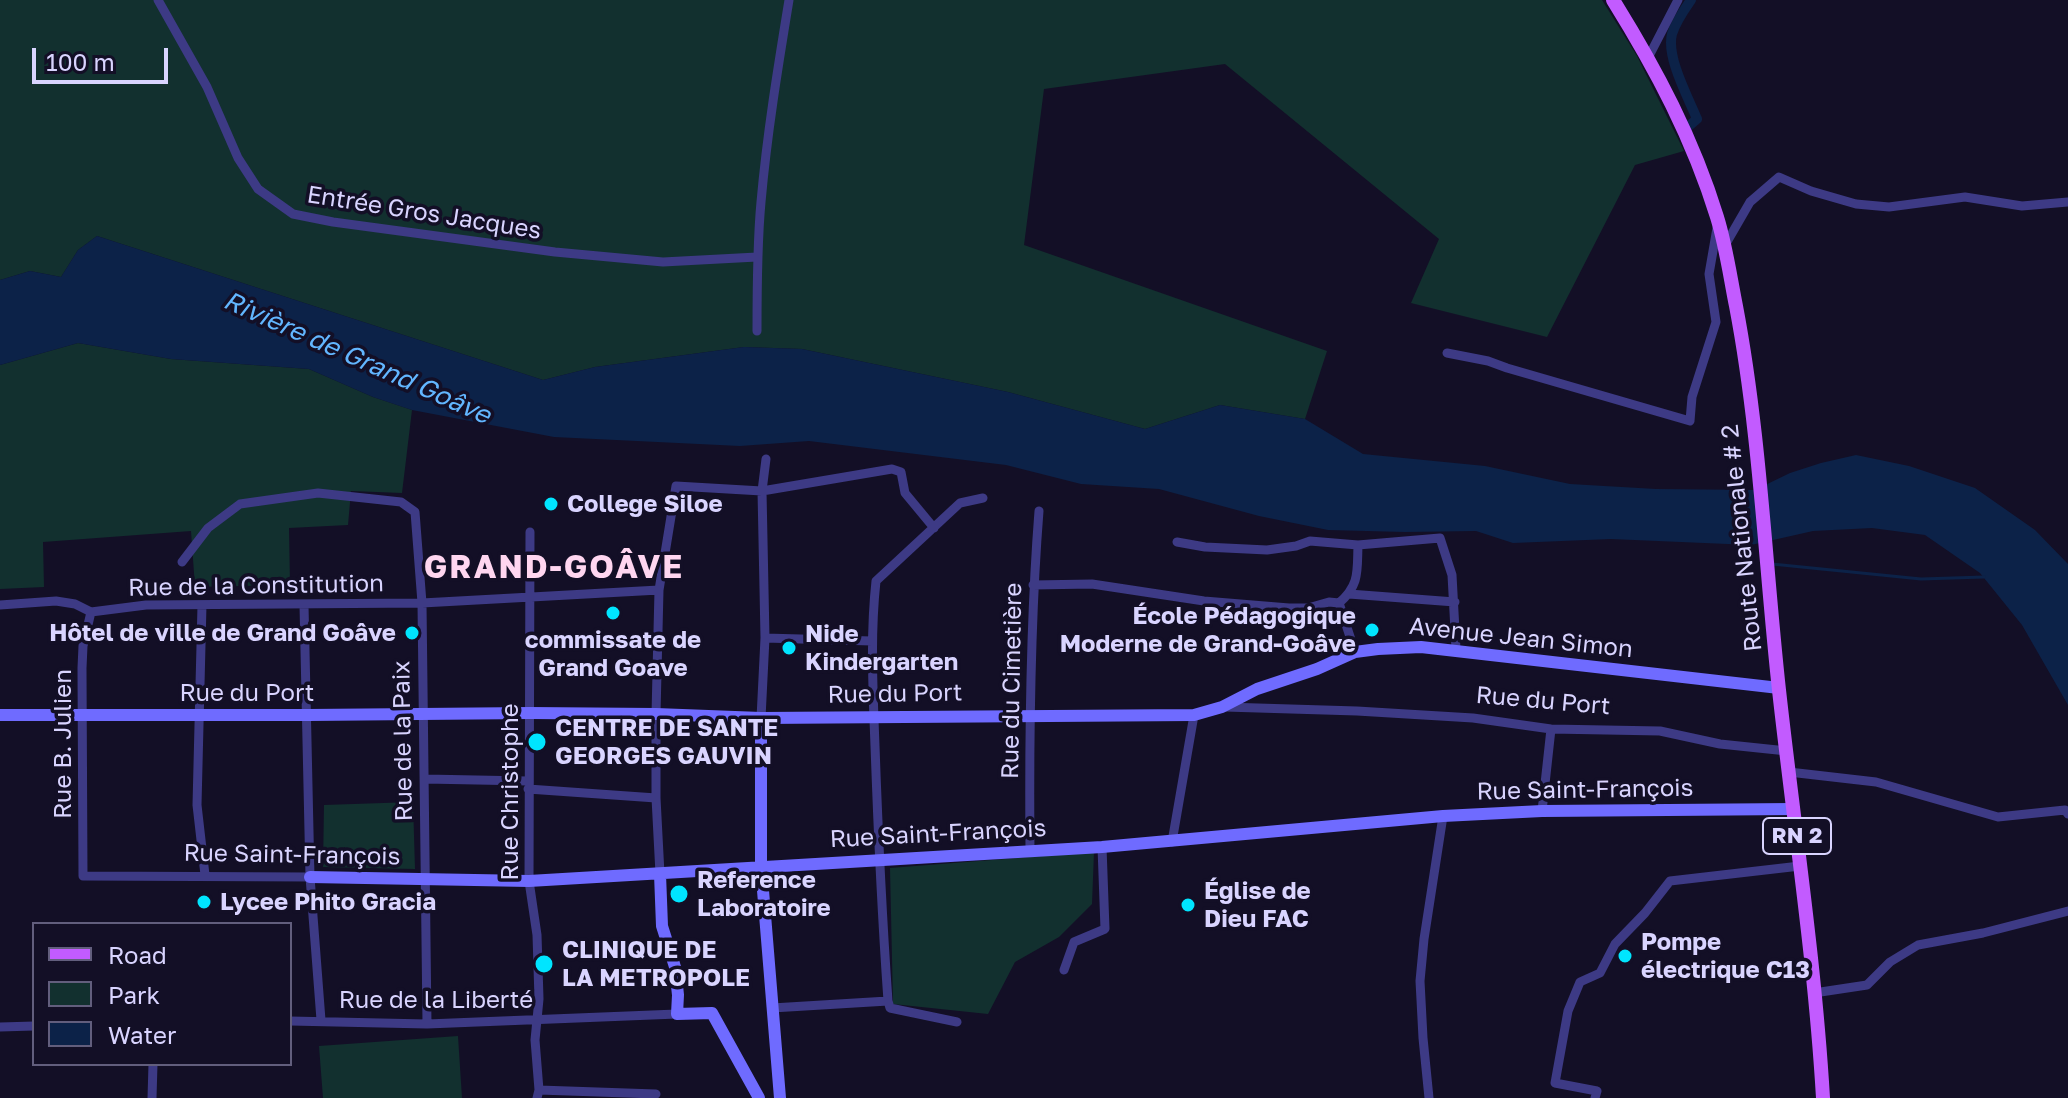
<!DOCTYPE html>
<html>
<head>
<meta charset="utf-8">
<style>
  body { margin:0 }
  #map { position:relative; width:2068px; height:1098px; overflow:hidden; background:#130f26; font-family:"Golos Text",sans-serif }
  canvas { display:block }
  .legend { position:absolute; left:32px; top:922px; width:260px; height:144px; box-sizing:border-box; background:#130f26; border:2px solid #625e7d; margin:0; padding:10px 14px; list-style:none; font-size:24px; color:#d9d4ff }
  .legend li { display:flex; align-items:center; gap:16px; height:40px }
  .legend b { width:40px; border:2px solid #625e7d }
  .scale { position:absolute; left:32px; top:48px; width:136px; height:36px; box-sizing:border-box; border:4px solid #d9d4ff; border-top:0; padding-left:10px; font-size:24px; line-height:28px; white-space:nowrap; color:#d9d4ff; -webkit-text-stroke:6px #130f26; paint-order:stroke }
</style>
</head>
<body>
<div id="map">
<canvas width="2068" height="1098"></canvas>
<ul class="legend">
<li><b style="height:10px;background:#c25bff"></b>Road</li>
<li><b style="height:22px;background:#12302f"></b>Park</li>
<li><b style="height:22px;background:#0c2248"></b>Water</li>
</ul>
<div class="scale">100 m</div>
</div>
<script>
const c = document.querySelector('canvas').getContext('2d');
c.lineJoin = 'round';
function paint(path, color) { c.fillStyle = color; c.fill(path, 'evenodd'); }
function trace(path, color, width, dash) { c.strokeStyle = color; c.lineWidth = width; c.lineCap = dash ? 'butt' : 'round'; c.setLineDash(dash || []); c.stroke(path); }
function write(font, color, halo, rows, align = 'center') {
  c.font = font + ' "Golos Text",sans-serif'; c.lineWidth = 7; c.setLineDash([]); c.textBaseline = 'middle'; c.strokeStyle = halo; c.fillStyle = color; for (const [text, x, y, turn = 0] of rows) {
    c.save(); c.translate(x, y); c.rotate((+turn || 0) * Math.PI / 180); c.textAlign = isNaN(turn) ? turn : align; if (halo) c.strokeText(text, 0, 0); c.fillText(text, 0, 0); c.restore();
  }
}
const green = new Path2D(`
  M0,0H1602L1637,56L1684,151L1635,165L1547,337L1411,303L1439,239L1225,64L1044,89L1024,245L1327,351L1305,419L1220,405L1145,429L1008,392L802,349L744,347L595,367L543,380L97,236L78,250L61,277L30,271L0,280Z
  M78,343L171,359L309,369L373,397L412,410L402,493L351,491L348,525L289,528L290,585L195,587L191,531L43,542L44,587L0,589V365Z
  M413,802L415,869L323,867L324,805Z
  M1094,852L1092,904L1059,937L1015,962L988,1014L893,1004L890,868Z
  M458,1036L462,1098H323L319,1046Z`);
const water = new Path2D(`
  M97,236L543,380L595,367L744,347L802,349L1008,392L1145,429L1220,405L1305,419L1363,454L1485,466L1570,484L1656,489L1755,490L1790,473L1821,463L1856,455L1909,466L1975,488L2035,530L2068,564V705L2022,625L1980,573L1925,535L1872,528L1813,531L1751,545L1611,539L1513,543L1476,531L1405,532L1328,530L1259,516L1159,489L1081,484L1006,465L809,441L740,446L554,437L412,410L373,397L309,369L171,359L78,343L0,365V280L30,271L61,277L78,250Z`);
const stream = new Path2D(`
  M1772,564L1921,579L1984,577`);
const canal = new Path2D(`
  M1690,125L1697,119C1688,97 1666,57 1672,34C1676,21 1684,10 1691,0`);
const street = new Path2D(`
  M158,0L207,87L238,158L258,189L293,214L333,222L555,252L663,262L757,257
  M1648,58L1678,0
  M1724,247L1750,202L1779,177L1811,191L1856,204L1889,207L1965,197L2022,206L2068,202
  M757,331C757,288 757,245 761,202C767,134 778,67 789,0
  M1447,353L1488,361L1507,368L1690,421L1692,397L1716,322L1709,274L1717,228
  M530,532L529,881L537,935L539,999L535,1040L539,1090L537,1098
  M1177,542L1205,547L1267,550L1296,546L1310,541L1358,545L1440,538L1452,575L1456,649
  M182,562L208,528L240,504L318,493L401,502L415,512L422,603L427,1024
  M1033,585L1092,584L1204,601L1289,608H1308L1329,602L1339,603
  M1349,594L1455,602
  M0,605L56,601L75,604L91,612L146,605L422,603L659,590
  M202,605L197,805L205,875
  M304,605L310,877L321,1020
  M91,612L83,646L82,668L83,876L310,877
  M765,638L872,641
  M1355,652L1339,603C1360,585 1357,571 1358,545
  M1225,707L1357,711L1473,718L1551,729L1660,731L1720,744L1787,751
  M761,718L765,638L762,491L766,459
  M1789,772L1876,782L1998,817L2065,810L2068,814
  M425,779L528,781
  M528,789L656,798
  M1542,811L1551,729
  M1172,842L1194,715
  M1030,851C1029,738 1030,625 1039,511
  M660,874L656,798V714L659,590L676,486L762,491L892,469L901,472L905,493L934,528
  M1064,970L1074,942L1105,929L1102,847
  M1814,993L1867,985L1890,962L1918,945L1983,933L2068,911
  M888,1001C882,916 878,831 875,746C873,691 870,636 876,581L960,503L983,498
  M772,1008L888,1001L890,1008L957,1022
  M290,1021L427,1024L677,1014
  M0,1027L34,1026
  M539,1090L656,1094
  M152,1098L153,1064
  M1429,1098L1423,1038L1420,981L1424,939L1443,816
  M1595,1098L1597,1091L1555,1083L1568,1011L1580,982L1600,973L1615,944L1645,913L1670,881L1800,866`);
const secondary = new Path2D(`
  M0,715H308L530,713L656,714L761,718L1194,715L1222,707L1257,689L1317,669L1355,652L1378,649L1421,647L1779,688
  M761,718V866L780,1098
  M660,874L662,926L675,967L678,995L677,1014L712,1013L759,1098
  M310,877L529,881L1102,847L1443,816L1542,811L1794,809`);
const primary = new Path2D(`
  M1613,0C1656,69 1693,139 1717,217C1726,246 1730,276 1736,306C1760,432 1765,562 1779,690C1794,826 1815,961 1823,1098`);
const markers = [
  [551,504,8,"#00e5ff"],
  [613,613,8,"#00e5ff"],
  [1372,630,8,"#00e5ff"],
  [412,633,8,"#00e5ff"],
  [789,648,8,"#00e5ff"],
  [537,742,10,"#00e5ff"],
  [679,894,10,"#00e5ff"],
  [204,902,8,"#00e5ff"],
  [1188,905,8,"#00e5ff"],
  [1625,956,8,"#00e5ff"],
  [544,964,10,"#00e5ff"]
];
const shields = [
  [1797,836,68]
];
const shieldNames = [
  ["RN 2",1797,836]
];
const streetNames = [
  ["Entrée Gros Jacques",424,213,9],
  ["Route Nationale # 2",1742,538,-96],
  ["Rue de la Constitution",256,586,-1],
  ["Avenue Jean Simon",1521,638,6],
  ["Rue du Cimetière",1012,681,-89],
  ["Rue du Port",247,693],
  ["Rue du Port",895,694,-1],
  ["Rue du Port",1543,701,5],
  ["Rue de la Paix",403,741,-91],
  ["Rue B. Julien",63,744,-90],
  ["Rue Saint-François",1585,790,-1],
  ["Rue Christophe",510,792,-90],
  ["Rue Saint-François",938,834,-3],
  ["Rue Saint-François",292,855,1],
  ["Rue de la Liberté",436,1000]
];
const poiNames = [
  ["College Siloe",567,504],
  ["École Pédagogique",1356,616,"right"],
  ["Moderne de Grand-Goâve",1356,644,"right"],
  ["Hôtel de ville de Grand Goâve",396,633,"right"],
  ["Nide",805,634],
  ["Kindergarten",805,662],
  ["commissate de",613,640,"center"],
  ["Grand Goave",613,668,"center"],
  ["CENTRE DE SANTE",555,728],
  ["GEORGES GAUVIN",555,756],
  ["Reference",697,880],
  ["Laboratoire",697,908],
  ["Église de",1204,891],
  ["Dieu FAC",1204,919],
  ["Lycee Phito Gracia",220,902],
  ["Pompe",1641,942],
  ["électrique C13",1641,970],
  ["CLINIQUE DE",562,950],
  ["LA METROPOLE",562,978]
];
const waterNames = [
  ["Rivière de Grand Goâve",357,358,24]
];
const districtNames = [
  ["GRAND-GOÂVE",554,568]
];
paint(green, '#12302f');
paint(water, '#0c2248');
trace(stream, '#0c2248', 3);
trace(canal, '#0c2248', 10);
trace(street, '#3d3a85', 9);
trace(secondary, '#6f6bff', 12);
trace(primary, '#c25bff', 14);
for (const [x, y, r, color] of markers) { const dot = new Path2D(); dot.arc(x, y, r, 0, 2 * Math.PI); c.fillStyle = color; c.fill(dot); trace(dot, '#130f26', 3); }
for (const [x, y, w] of shields) { const box = new Path2D(); box.roundRect(x - w / 2, y - 18, w, 36, 6); c.fillStyle = '#130f26'; c.fill(box); trace(box, '#d9d4ff', 2); }
write('bold 22px', '#d9d4ff', null, shieldNames);
write('24px', '#d9d4ff', '#130f26', streetNames);
write('bold 24px', '#d9d4ff', '#130f26', poiNames, 'left');
write('italic 26px', '#62b6ff', '#130f26', waterNames);
c.letterSpacing = '2px';
write('bold 32px', '#ffd6f0', '#130f26', districtNames);
c.letterSpacing = '0px';
</script>
</body>
</html>
